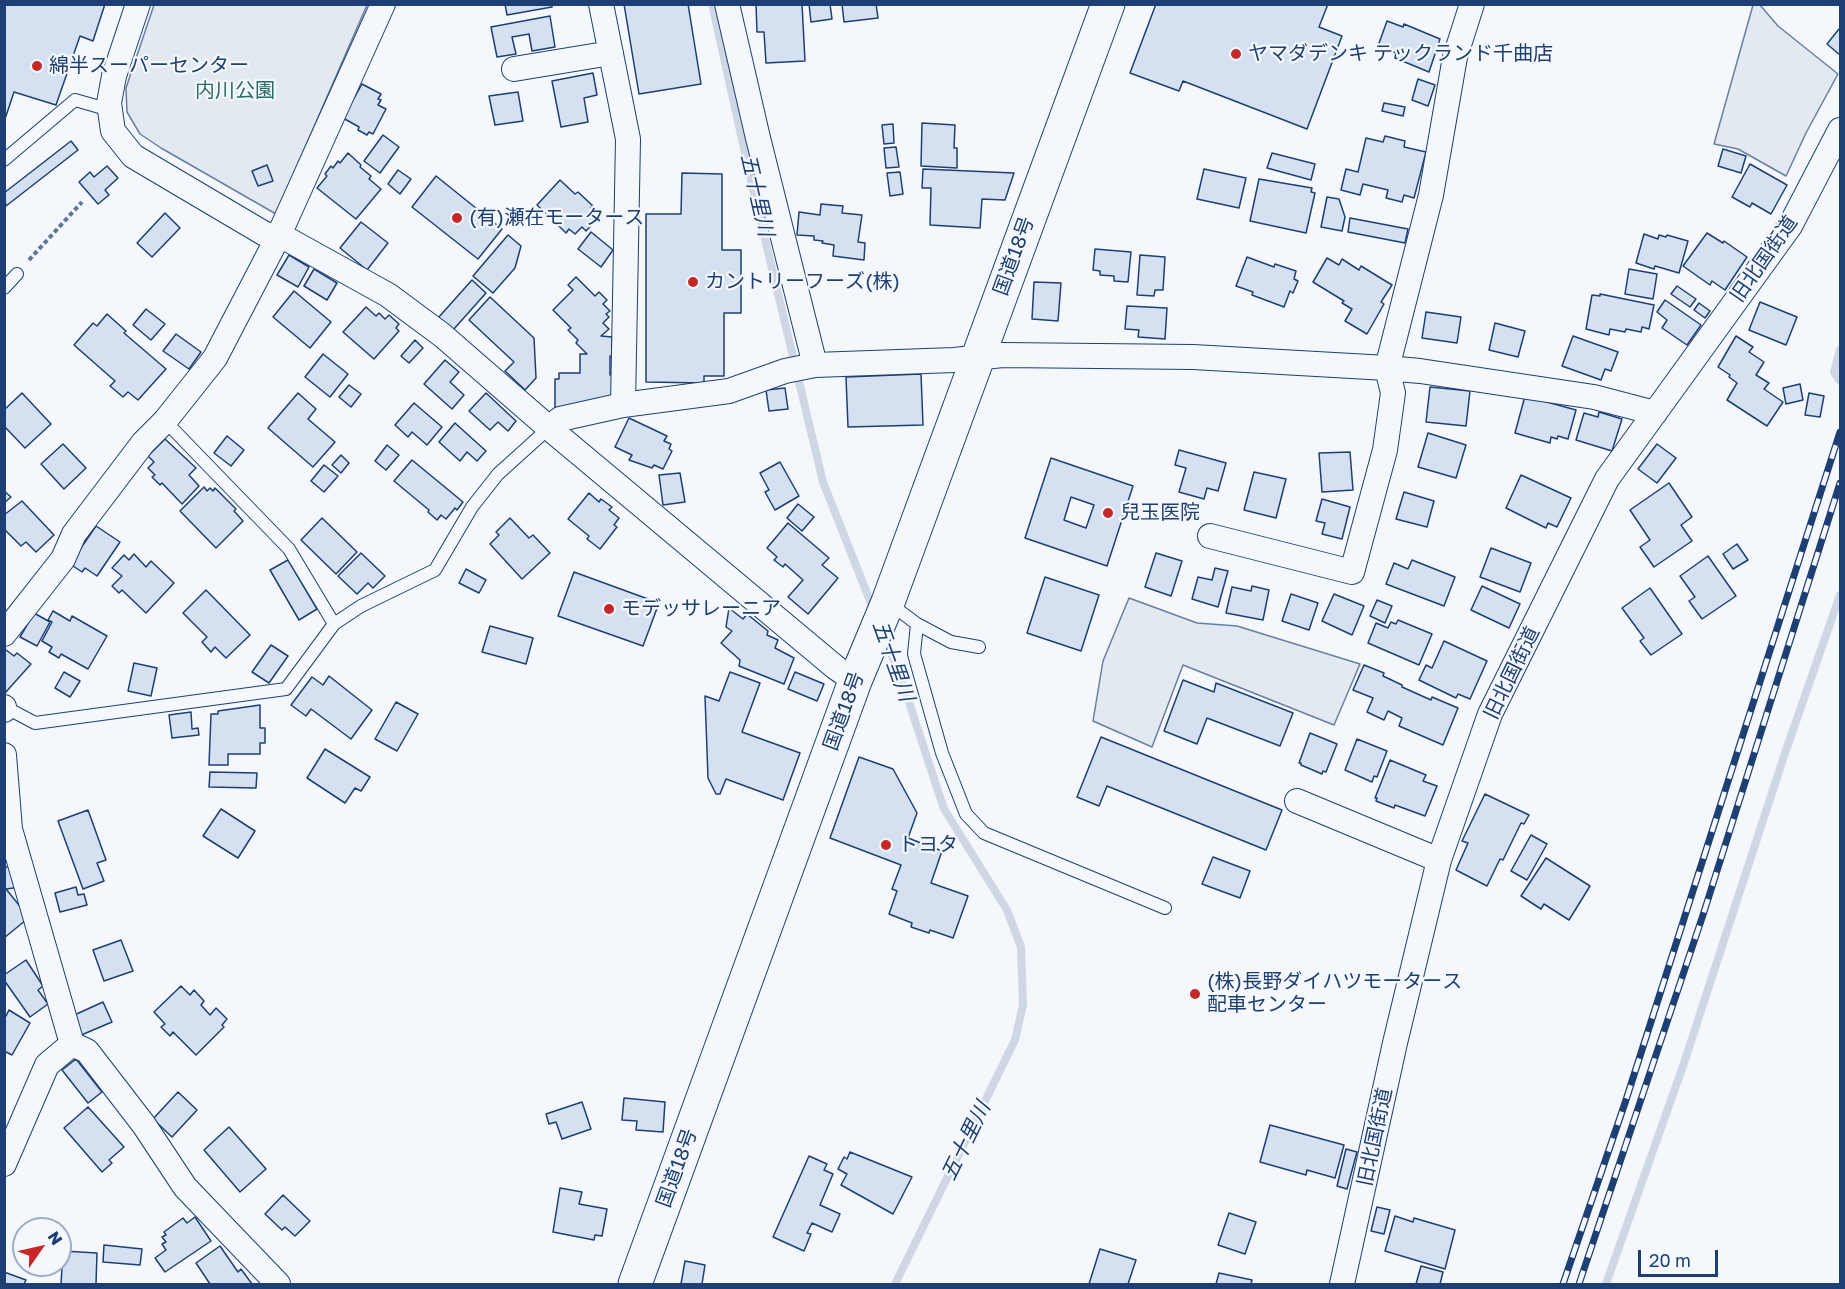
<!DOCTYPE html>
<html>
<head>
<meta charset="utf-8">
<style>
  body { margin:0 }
  #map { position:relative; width:1845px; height:1289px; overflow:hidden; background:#f4f7fb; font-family:"Golos Text",sans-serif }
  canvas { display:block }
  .frame { position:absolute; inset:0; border:6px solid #1d3f73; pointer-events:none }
  .north { position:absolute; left:12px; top:1217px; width:60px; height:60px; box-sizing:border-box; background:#f4f7fb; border:2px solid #9eadc5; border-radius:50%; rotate:56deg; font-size:16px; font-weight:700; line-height:24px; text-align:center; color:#1d3f73 }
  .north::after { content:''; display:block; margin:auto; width:21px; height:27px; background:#c62828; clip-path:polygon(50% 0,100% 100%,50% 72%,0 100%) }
  .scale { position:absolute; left:1638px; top:1250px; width:80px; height:27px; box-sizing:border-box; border:3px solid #1d3f73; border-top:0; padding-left:8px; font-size:18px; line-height:21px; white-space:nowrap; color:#1d3f73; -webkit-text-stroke:4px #f4f7fb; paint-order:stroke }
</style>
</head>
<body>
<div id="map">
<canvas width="1845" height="1289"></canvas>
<div class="frame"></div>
<div class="north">N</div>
<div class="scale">20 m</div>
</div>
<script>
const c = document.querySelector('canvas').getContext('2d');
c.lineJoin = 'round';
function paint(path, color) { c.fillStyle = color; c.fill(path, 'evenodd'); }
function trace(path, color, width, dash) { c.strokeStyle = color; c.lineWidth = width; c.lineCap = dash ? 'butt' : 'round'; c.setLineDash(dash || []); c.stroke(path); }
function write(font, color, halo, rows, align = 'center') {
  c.font = font + ' "Golos Text","Noto Sans JP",sans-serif'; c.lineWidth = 4.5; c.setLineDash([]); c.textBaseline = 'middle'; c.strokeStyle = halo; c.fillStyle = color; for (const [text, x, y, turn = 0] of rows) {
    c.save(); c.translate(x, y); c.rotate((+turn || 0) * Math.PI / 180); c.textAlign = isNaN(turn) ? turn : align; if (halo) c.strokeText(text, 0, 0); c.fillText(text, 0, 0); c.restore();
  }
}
const green = new Path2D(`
  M154,5H367L276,214L161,148L140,134L127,112L126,88Z
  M1753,5H1760L1778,26L1838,74L1806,133L1786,176L1738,149L1714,144Z
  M1129,598L1197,623L1237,626L1360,664L1334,725L1183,665L1152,747L1093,721L1103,661Z`);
const stream = new Path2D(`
  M712,4L752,185L823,482L874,611
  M1839,380L1834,372L1840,350
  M884,637L900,675L944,809L1007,910L1021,947L1023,1005L1015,1040L895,1284
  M1606,1284L1683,1066L1784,756L1840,595`);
const building = new Path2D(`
  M4,4H105L93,41L80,36L56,105L14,92L4,122Z
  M505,4H552V7L507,15Z
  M624,4H688L701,84L639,94Z
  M756,4H802L805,61L766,63L764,32H757Z
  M809,4H830L832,19L811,22Z
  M842,4H876L878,18L844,22Z
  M1156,4H1328L1319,27L1342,36L1307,129L1183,81L1179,91L1130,73Z
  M550,16L555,47L532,51L529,34L512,37L516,54L497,57L491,27Z
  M1387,21L1403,27L1404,24L1440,39L1429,72L1395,58L1396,53L1378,46Z
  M1839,29L1840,30V55L1827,44Z
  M593,73L597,95L584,98L588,122L561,127L552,81Z
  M1418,79L1435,85L1428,106L1412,100Z
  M362,84L381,94L378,99L381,100L378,105L386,109L373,134L369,132L367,135L358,130L359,127L343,118Z
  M518,92L523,121L495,125L489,96Z
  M1384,103L1405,107L1403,116L1382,111Z
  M922,123L955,125L954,148H957V168L921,166Z
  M893,124L894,143L884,144L882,125Z
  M383,135L399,147L380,173L364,161Z
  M1385,136L1405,141L1404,147L1426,152L1414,198L1404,195L1402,202L1386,198L1388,190L1363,184L1360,195L1341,190L1346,169L1358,172L1366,138L1383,142Z
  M71,141L78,150L6,206L4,193Z
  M896,147L899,167L886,168L884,148Z
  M1723,149L1746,156L1741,173L1718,166Z
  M348,153L361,165L360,167L371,176L369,179L381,189L356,219L317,188L327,176L325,174L331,166L333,168L338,161L340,163Z
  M1272,153L1315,164L1311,180L1267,168Z
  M1750,164L1787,185L1771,214L1752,203L1750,207L1732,197Z
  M267,165L273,181L258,186L252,171Z
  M107,166L118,178L105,190L109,195L98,204L79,182L90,172L94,177Z
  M923,169L1014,173L1005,200L982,199L980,228L930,225L931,188H922Z
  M1204,169L1246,178L1239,208L1197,199Z
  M398,170L411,179L400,194L388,184Z
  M900,172L903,194L890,196L887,173Z
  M682,173L722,174V250H741V313H724V376H704V383L646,382V214H681Z
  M436,176L502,229L478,259L412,207Z
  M1259,179L1312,188L1311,192L1315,193L1306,233L1250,221Z
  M560,180L575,194L578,192L593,206L591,207L600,216L586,231L582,227L575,234L569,229L566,233L537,205Z
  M1327,197L1339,199L1345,217L1342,231L1321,227Z
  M821,204L843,206L842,213L862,215L858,242L865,243L864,260L833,256L834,245L822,243L823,241L814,240V236L797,235L799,212L820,215Z
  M165,213L180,228L152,257L137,243Z
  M1350,218L1408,229L1405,243L1348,232Z
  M361,222L388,243L367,270L340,248Z
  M591,232L613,250L601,267L578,249Z
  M1707,233L1723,243L1724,241L1747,257L1725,290L1712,281L1710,285L1683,266Z
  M1644,234L1658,239L1659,235L1666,237L1667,235L1688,241L1679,273L1655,266L1654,269L1636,263Z
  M508,235L521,246L515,268L493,293L473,276Z
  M1095,249L1131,252L1128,282L1114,281V276L1100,275V271L1093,270Z
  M289,255L309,267L298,287L277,275Z
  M1140,255L1165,257L1163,290H1155L1154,296L1137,295Z
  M1247,257L1274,267L1275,264L1296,271L1294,279L1298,281L1293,293L1290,291L1284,307L1252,295L1253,292L1236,286Z
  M1327,258L1339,265L1342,259L1359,270L1361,266L1392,285L1381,302L1384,304L1367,334L1345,321L1352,309L1342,303L1344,301L1313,282Z
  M314,269L337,283L327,300L304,286Z
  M1629,269L1657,274L1653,299L1625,294Z
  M576,277L595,296L599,292L607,300L603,304L610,311L606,314L609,317L603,323L609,329L601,336L612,337V356H610V375H613V396L555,411V379H559V373H580V354H587L576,343L578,340L568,330L571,328L553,310L573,290L568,285Z
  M472,280L486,293L453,330L438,318Z
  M1034,282L1061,283L1058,321L1032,319Z
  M1677,286L1696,299L1690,307L1671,294Z
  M294,291L331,322L310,348L273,317Z
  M1600,294L1654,305L1649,329L1642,327L1641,332L1626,329L1625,332L1610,329L1609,335L1586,329L1592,295L1600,296Z
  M490,297L534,338L536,378L525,390L505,371L514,362L469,320Z
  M1665,300L1701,325L1687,345L1662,328L1667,320L1657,312Z
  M1760,302L1797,317L1786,345L1749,330Z
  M1699,303L1710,311L1705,318L1694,310Z
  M1127,306L1167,308L1165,339L1138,337L1139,330L1125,329Z
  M366,307L376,316L379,313L385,319L389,315L399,324L396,328L399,331L374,359L343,332Z
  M146,309L165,324L151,340L133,325Z
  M1426,312L1461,317L1457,343L1422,338Z
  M107,314L126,331L124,333L166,369L138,400L128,392L123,397L110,386L115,381L74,345L93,323L97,326Z
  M1495,323L1525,331L1518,357L1489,350Z
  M176,334L201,352L189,369L163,351Z
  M1573,336L1618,352L1611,371L1605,369L1601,380L1562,366Z
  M1736,336L1753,347L1749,352L1764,362L1756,375L1769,383L1764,389L1783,402L1767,426L1727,400L1737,383L1729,377L1730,375L1718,367Z
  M415,340L423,348L409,363L401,356Z
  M323,354L348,374L330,397L305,377Z
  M445,360L459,372L450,382L464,395L452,409L424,384Z
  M921,374L923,425L848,427L846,377Z
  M1800,384L1803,400L1786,404L1783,388Z
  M349,385L361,394L351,407L339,397Z
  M1430,387L1470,391L1466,426L1426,422Z
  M785,388L788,409L769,411L766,390Z
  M22,393L51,424L25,448L4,426V410Z
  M298,393L316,409L308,419L335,442L313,467L268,428Z
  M486,393L516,421L508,431L498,422L490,430L469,411Z
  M1809,393L1824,396L1820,417L1805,415Z
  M1525,396L1576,410L1568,439L1558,436L1557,439L1551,437L1550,443L1515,433Z
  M414,403L442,427L427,445L412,432L408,437L395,425Z
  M1599,412L1622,419L1612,451L1576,440L1584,413L1598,417Z
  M629,418L667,436L664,441L671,444L669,449L672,451L663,469L654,465L652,468L629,460L632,455L615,447Z
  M455,423L486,451L477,461L467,452L460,461L439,442Z
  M1428,433L1466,445L1456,478L1418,467Z
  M227,436L244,450L231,466L214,453Z
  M165,439L196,468L189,475L199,486L182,504L162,483L160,485L152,477L155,475L148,468L154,462L148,456Z
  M63,444L86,468L64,489L41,464Z
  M1657,444L1676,458L1657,483L1638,469Z
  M387,445L399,455L386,470L375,461Z
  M1179,450L1226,463L1218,491L1207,488L1204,499L1179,492L1186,468L1175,465Z
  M1350,452L1353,490L1322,492L1319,453Z
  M341,455L349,463L341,473L332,465Z
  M1051,458L1133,486L1107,566L1025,538ZM1071,497L1094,505L1086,528L1064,520Z
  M412,460L463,502L457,510L455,508L446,519L441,515L437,520L428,512L429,510L394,481Z
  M780,462L799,496L775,510L765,492L769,490L760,473Z
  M324,465L338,476L324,492L311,481Z
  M1254,472L1286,479L1276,518L1244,510Z
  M680,473L685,502L663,505L659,475Z
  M1521,475L1571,498L1557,527L1548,523L1546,528L1506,508Z
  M1669,483L1692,517L1681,525L1692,541L1654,567L1640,547L1650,540L1630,510Z
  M204,487L207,491L210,488L213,491L215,488L236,509L234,511L243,521L216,548L180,511Z
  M4,491L11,497L4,503Z
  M1404,492L1434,501L1427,527L1396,519Z
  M589,493L599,502L601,499L612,507L609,510L619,518L614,525L617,527L600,549L587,539L589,536L568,519Z
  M1322,499L1350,507L1342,539L1322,534L1325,523L1316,521Z
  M22,501L54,535L36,552L26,542L21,546L4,529V515Z
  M798,504L814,517L802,531L787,518Z
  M322,518L357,552L336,574L301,540Z
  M510,518L529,538L533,535L550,553L522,579L490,544L499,535L496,532Z
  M788,523L829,558L822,565L838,578L808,614L788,597L803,580L785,564L783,567L774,560L777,557L767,548Z
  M96,526L120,542L97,576L85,568L82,572L70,564Z
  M1737,544L1748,560L1733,569L1723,554Z
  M1491,548L1531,563L1520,592L1480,577Z
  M361,553L385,576L373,588L368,583L357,594L338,576Z
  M1156,553L1182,561L1171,596L1145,587Z
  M134,554L146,567L151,561L174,583L146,613L122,590L119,593L112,586L122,576L112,568L124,555L129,560Z
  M1708,556L1736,596L1702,619L1689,601L1695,597L1680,576Z
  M288,560L317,609L299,620L270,570Z
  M1412,560L1455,577L1444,606L1386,584L1394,563L1408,569Z
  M1215,568L1228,571L1218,607L1192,599L1198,577L1212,580Z
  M466,569L486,580L479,593L459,583Z
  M574,572L659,603L643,646L558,616Z
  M1045,577L1099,595L1081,651L1027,633Z
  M1252,586L1269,590L1263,620L1226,613L1232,587L1251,591Z
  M1482,586L1520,604L1509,628L1471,610Z
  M1650,588L1682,634L1651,655L1640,641L1644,638L1622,608Z
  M206,590L250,635L226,658L215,647L211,652L202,642L207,637L183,613Z
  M1291,594L1318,603L1309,630L1282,621Z
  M1334,594L1364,606L1352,635L1322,621Z
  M1377,600L1392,606L1385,623L1370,616Z
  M729,608L743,619L747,614L768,631L767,635L778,640L775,648L794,658L784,684L739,666L740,660L721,643L732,631L726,627Z
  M53,611L70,621L72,616L107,636L88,669L61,654L59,658L49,652L52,647L42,641L52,622L48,620Z
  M34,613L50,622L37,646L20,637Z
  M1398,620L1432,634L1419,665L1368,643L1376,623L1388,628L1391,622L1396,624Z
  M490,626L533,638L526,664L482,652Z
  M1444,641L1487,661L1470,699L1458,694L1456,698L1419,680L1426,665L1432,668Z
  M271,645L288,656L269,683L252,672Z
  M6,650L14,656L17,653L31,664L5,693L4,652Z
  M134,663L157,668L151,696L128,691Z
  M1364,665L1384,673L1383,676L1402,685V687L1431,700L1432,697L1458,708L1443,745L1399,726L1402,718L1388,711L1384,720L1367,712L1373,698L1353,690Z
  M64,672L80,681L70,697L55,688Z
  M730,672L760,683L742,732L800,753L783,800L726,779L720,794H716L708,778L705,696L719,701Z
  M795,672L824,684L817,701L788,689Z
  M329,676L372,710L351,739L311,709L306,716L291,705L312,677L323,685Z
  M1183,680L1214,692L1216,683L1293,713L1280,746L1207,718L1197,744L1164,731Z
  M396,702L418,714L397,751L375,739Z
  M260,705V728H265V743H260V754H228V765H209L211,714H218V711Z
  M191,712L192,729L198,728L199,735L172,738L169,715Z
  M1310,733L1337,744L1326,772L1323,771L1322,774L1301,765V763H1299Z
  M1101,737L1282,810L1266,850L1107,786L1099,806L1077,797Z
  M1357,739L1387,751L1377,777L1374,776L1372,782L1345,770Z
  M325,749L370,777L361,791L355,788L345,803L307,778Z
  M859,757L893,769L917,813L908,838L942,851L931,883L968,896L953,938L930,930L929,933L911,927L912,923L889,914L897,891L892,889L901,865L830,838Z
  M1390,760L1426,775L1423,781L1437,786L1425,816L1395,805L1394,808L1376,801L1377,798H1375Z
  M210,772L257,773L256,788L209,787Z
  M1485,794L1529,815L1524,824L1521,823L1503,860L1500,859L1487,886L1456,870L1468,843L1462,841Z
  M221,809L255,831L238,858L203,836Z
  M88,810L106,860L97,863L104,881L83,889L58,821Z
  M1531,835L1547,844L1527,880L1511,871Z
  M1213,857L1250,871L1240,898L1202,884Z
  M1546,858L1590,886L1569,920L1544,904L1541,909L1521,896Z
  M8,866L18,871L21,887L6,889L27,915L26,920L4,938V869Z
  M76,887L78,895L84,894L87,905L60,912L55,893Z
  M121,940L133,971L104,981L93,950Z
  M26,960L43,986L38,990L48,1004L30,1017L4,980V975Z
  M181,986L190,995L194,990L204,1001L201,1005L210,1015L216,1008L227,1019L222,1025L224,1027L196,1055L173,1032L170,1036L161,1027L165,1024L154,1012Z
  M103,1002L112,1022L79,1036L70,1017Z
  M9,1010L30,1023L12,1055L4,1051V1015L6,1016Z
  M76,1059L102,1092L88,1103L62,1070Z
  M178,1092L197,1110L172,1137L153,1119Z
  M624,1098L665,1102L663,1132L636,1130L637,1121L622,1120Z
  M582,1102L591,1129L562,1139L556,1122L549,1124L546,1114Z
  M88,1107L124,1147L109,1160L112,1163L102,1172L64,1128Z
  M1270,1125L1344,1145L1335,1178L1307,1170L1306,1175L1260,1162Z
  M229,1127L266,1169L240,1192L204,1150Z
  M1346,1149L1357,1152L1347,1189L1337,1186Z
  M850,1152L912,1177L893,1214L841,1185L847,1174L838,1169L844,1157L847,1159Z
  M809,1156L827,1164L824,1170L833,1174L820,1205L840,1214L832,1232L812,1223L807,1233L811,1234L804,1251L773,1237Z
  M560,1188L582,1192L579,1204L607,1209L602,1236L595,1235L594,1240L553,1232Z
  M283,1195L310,1221L295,1236L285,1227L282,1230L265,1214Z
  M1377,1207L1390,1210L1384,1234L1371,1231Z
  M1229,1213L1256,1222L1245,1254L1218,1245Z
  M1395,1216L1413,1222L1414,1218L1455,1230L1445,1269L1385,1251Z
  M195,1217L211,1241L165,1272L155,1258L166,1250L162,1244L166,1242L162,1237L166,1235L164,1232L183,1218L187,1223Z
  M104,1245L142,1249L140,1265L103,1262Z
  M220,1246L238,1272L241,1269L252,1284H210L196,1263Z
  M1100,1249L1136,1260L1128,1284H1089Z
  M63,1251L97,1253L96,1284H54H61Z
  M685,1261L705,1265L702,1284H681Z
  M1421,1266L1443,1272L1440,1284H1416Z
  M4,1272L26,1280L24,1284H4Z
  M1219,1273L1252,1280L1251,1284H1216Z`);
const path = new Path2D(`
  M29,260L82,202`);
const service = new Path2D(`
  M4,160L75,100L110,110
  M4,288L17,274
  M165,421L289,549L334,624
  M889,603L917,624L951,642L979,647
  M917,624L914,654L942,753L966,814L984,833L1165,908
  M5,707L35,723L286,689L334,624L361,606L435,570L472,507L498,474L549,428`);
const minor = new Path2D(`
  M138,4L114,76L109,103L113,131L133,156L265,234L287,239L388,295L442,335L549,428L835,667L855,681
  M601,4L628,139L623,405
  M727,4L758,138L815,365L954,360L1003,355L1193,357L1387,368L1420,371L1594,397L1655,413
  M514,69L611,53
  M549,428L560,419L623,405L729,391L785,371L815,365
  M1210,536L1352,572L1385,450L1393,393L1387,368L1431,195L1455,57L1472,4
  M4,634L63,559L74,534L143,443L165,421L215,358L278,237L383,4
  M4,707V710
  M4,755L10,829L72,1044
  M1297,801L1439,860
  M72,1044L87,1051L144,1125L185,1187L278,1284
  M4,1164L47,1065L72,1044
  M1342,1284L1395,1043L1439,860L1490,714L1607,479L1790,226L1840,130`);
const trunk = new Path2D(`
  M635,1284L855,681L888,602L1108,4`);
const rail = new Path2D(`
  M1563,1284L1625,1103L1840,432
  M1579,1284L1703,915L1840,483`);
const markers = [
  [1236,54,6,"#c62828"],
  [37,66,6,"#c62828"],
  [457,218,6,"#c62828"],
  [693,282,6,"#c62828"],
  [1108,513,6,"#c62828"],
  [609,609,6,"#c62828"],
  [886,845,6,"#c62828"],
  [1195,994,6,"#c62828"]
];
const poiNames = [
  ["ヤマダデンキ テックランド千曲店",1248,54],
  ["綿半スーパーセンター",49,66],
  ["(有)瀬在モータース",469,218],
  ["カントリーフーズ(株)",705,282],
  ["兒玉医院",1120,513],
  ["モデッサレーニア",621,609],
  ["トヨタ",898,845],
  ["(株)長野ダイハツモータース",1207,982],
  ["配車センター",1207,1005]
];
const parkNames = [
  ["内川公園",235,91]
];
const streetNames = [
  ["国道18号",1014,256,-70],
  ["旧北国街道",1764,259,-55],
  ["旧北国街道",1512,673,-64],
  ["国道18号",844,711,-70],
  ["旧北国街道",1375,1137,-78],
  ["国道18号",677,1168,-70]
];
const waterNames = [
  ["五十里川",757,195,77],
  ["五十里川",893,661,70],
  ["五十里川",966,1141,-64]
];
paint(green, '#e3e9f0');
trace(green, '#687fa3', 1.5);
trace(stream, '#cfd7e4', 8);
paint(building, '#d5e0f0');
trace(building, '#1d3f73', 1.5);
trace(service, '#1d3f73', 14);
trace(minor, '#1d3f73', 26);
trace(trunk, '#1d3f73', 35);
trace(path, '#5e769c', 4, [4.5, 3]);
trace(service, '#f4f7fb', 12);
trace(minor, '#f4f7fb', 24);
trace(trunk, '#f4f7fb', 33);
trace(rail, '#1d3f73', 7);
trace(rail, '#f4f7fb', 4.5, [14]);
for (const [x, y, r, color] of markers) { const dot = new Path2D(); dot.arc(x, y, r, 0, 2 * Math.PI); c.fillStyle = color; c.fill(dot); trace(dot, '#f4f7fb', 2); }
write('20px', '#1d3f73', '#f4f7fb', poiNames, 'left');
write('20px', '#2c6c60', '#f4f7fb', parkNames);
write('20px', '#1d3f73', '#f4f7fb', streetNames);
write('italic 21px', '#1d3f73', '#f4f7fb', waterNames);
</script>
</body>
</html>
